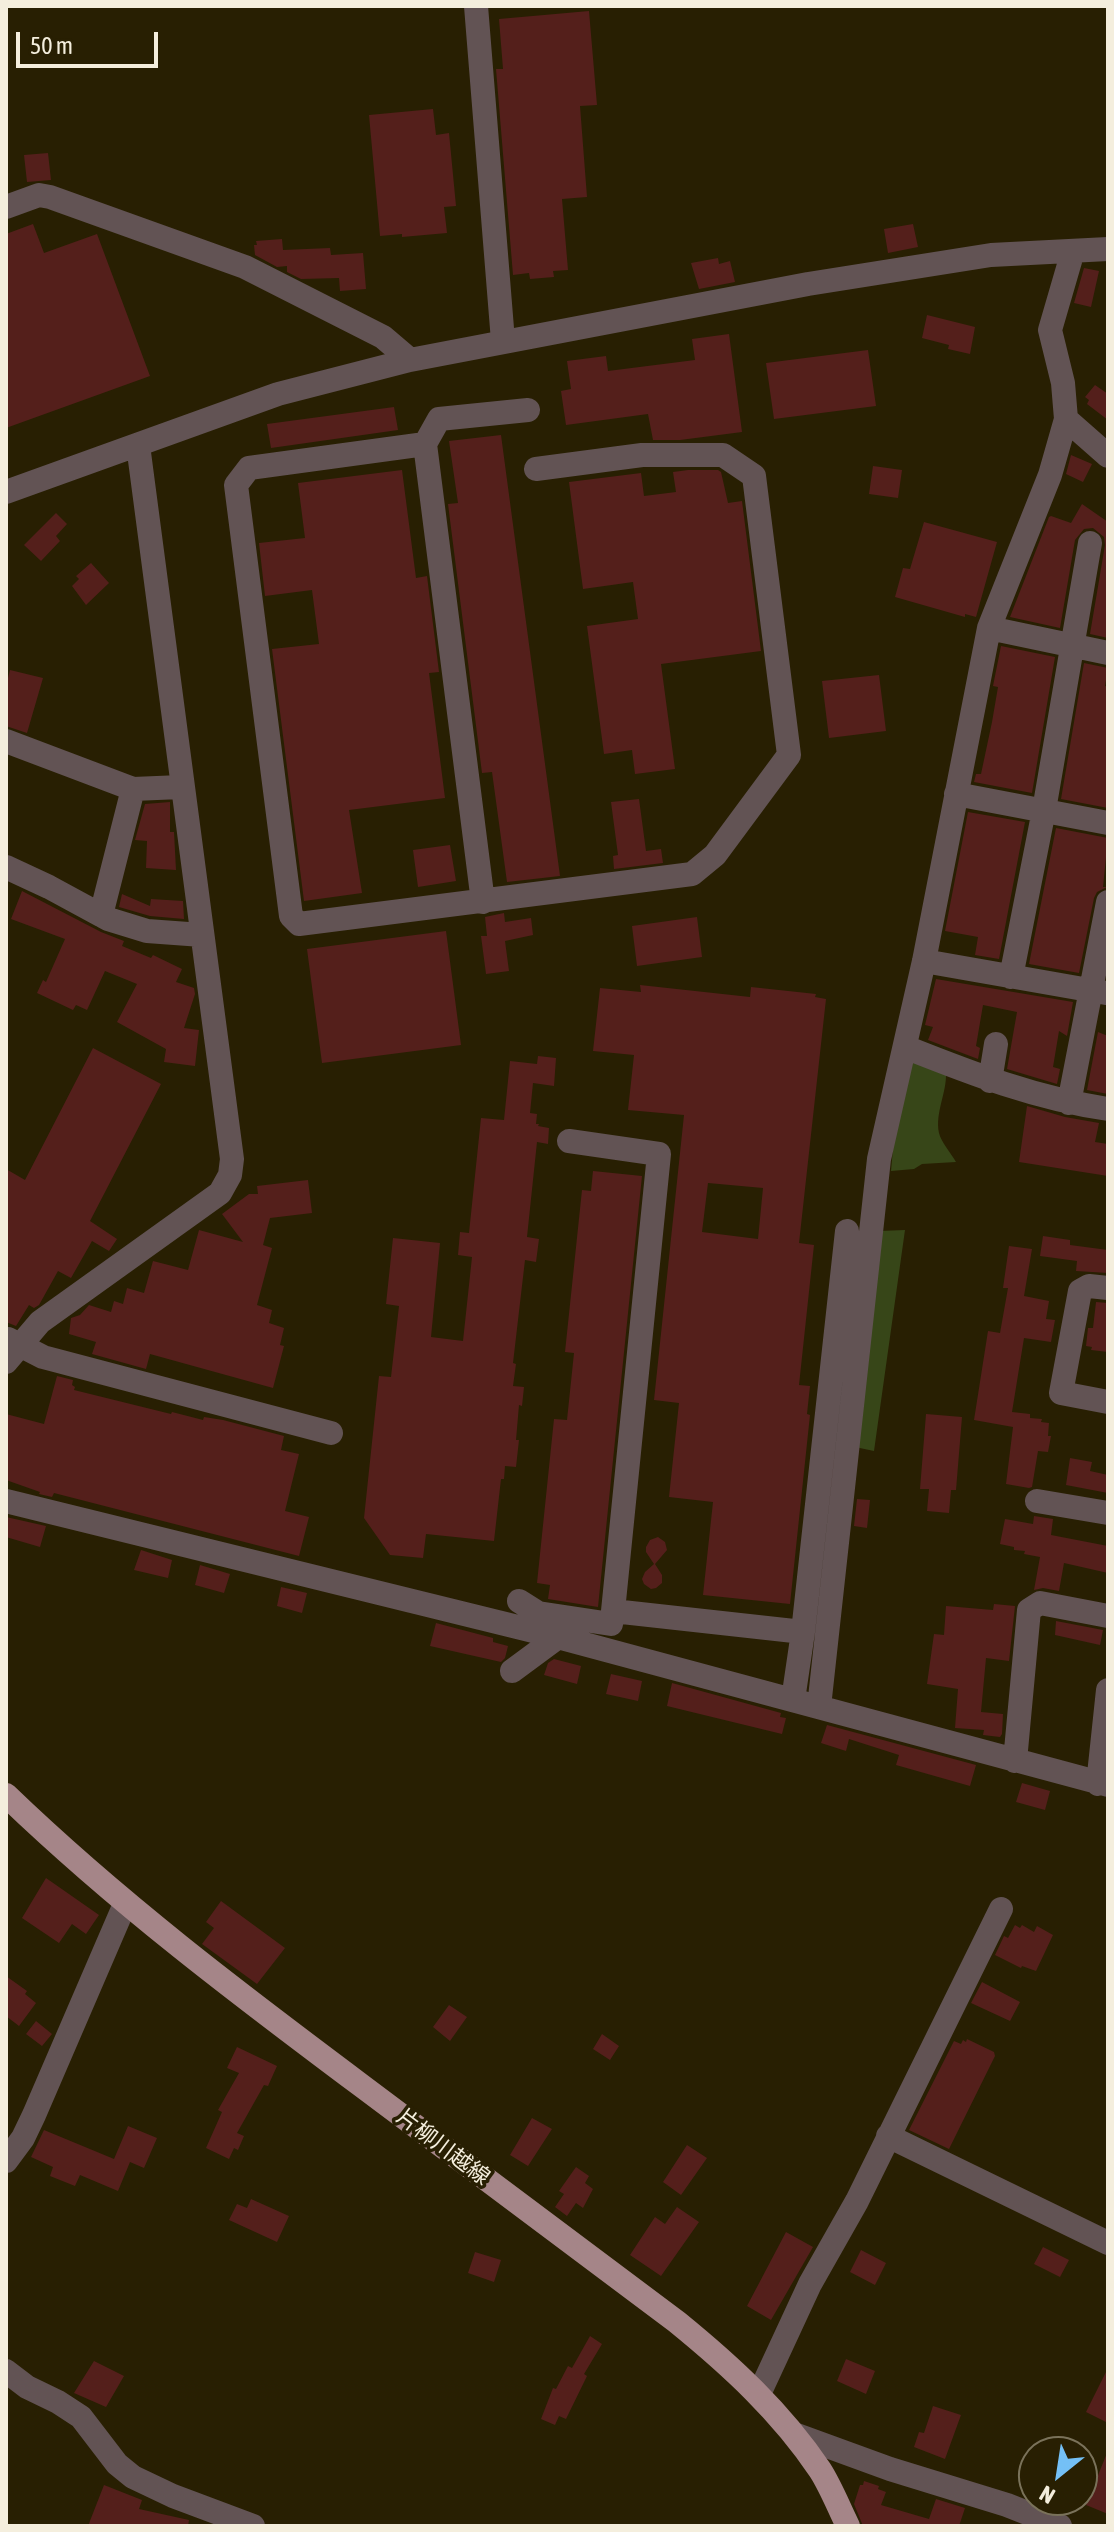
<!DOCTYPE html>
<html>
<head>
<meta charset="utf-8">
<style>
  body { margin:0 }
  #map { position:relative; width:1114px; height:2532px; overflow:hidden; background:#281f02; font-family:"Asap Condensed",sans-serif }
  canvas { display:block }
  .frame { position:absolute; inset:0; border:8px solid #f4eedd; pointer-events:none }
  .north { position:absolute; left:1018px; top:2436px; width:80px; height:80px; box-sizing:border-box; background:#281f02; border:2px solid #7a725a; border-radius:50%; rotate:210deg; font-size:22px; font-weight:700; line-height:32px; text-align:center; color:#f4eedd }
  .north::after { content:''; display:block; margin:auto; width:28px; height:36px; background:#74c0f6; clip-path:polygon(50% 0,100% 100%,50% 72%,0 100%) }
  .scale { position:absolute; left:16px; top:32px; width:142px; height:36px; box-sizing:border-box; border:4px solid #f4eedd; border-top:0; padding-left:10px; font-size:24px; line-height:28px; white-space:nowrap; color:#f4eedd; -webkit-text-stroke:6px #281f02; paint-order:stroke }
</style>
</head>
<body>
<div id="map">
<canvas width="1114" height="2532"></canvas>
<div class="frame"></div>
<div class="north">N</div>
<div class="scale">50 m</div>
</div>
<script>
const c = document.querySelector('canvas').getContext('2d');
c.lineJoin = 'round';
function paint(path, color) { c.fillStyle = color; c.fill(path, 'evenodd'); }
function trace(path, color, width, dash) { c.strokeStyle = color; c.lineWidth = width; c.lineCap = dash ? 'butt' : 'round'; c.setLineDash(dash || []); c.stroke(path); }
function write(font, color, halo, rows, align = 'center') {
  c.font = font + ' "Asap Condensed","Noto Sans JP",sans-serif'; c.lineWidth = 7; c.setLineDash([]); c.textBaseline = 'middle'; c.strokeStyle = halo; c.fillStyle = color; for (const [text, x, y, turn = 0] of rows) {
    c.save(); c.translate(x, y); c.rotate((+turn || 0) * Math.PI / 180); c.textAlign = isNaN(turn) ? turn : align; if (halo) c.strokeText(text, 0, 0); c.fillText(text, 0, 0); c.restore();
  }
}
const green = new Path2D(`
  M920,1060L946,1072C947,1093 935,1112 939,1133C941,1142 951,1153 956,1162L922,1164L914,1169L891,1171L894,1137L911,1063Z
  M905,1230L874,1451L855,1447L879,1231Z`);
const building = new Path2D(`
  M589,11L597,105L580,106L587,197L562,199L568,270L553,271L554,277L530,279L529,273L513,275L496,69H503L499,19Z
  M433,109L436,135L449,133L456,206L444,207L447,233L402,237V234L380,236L369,115Z
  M48,153L51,180L27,182L24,155Z
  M33,224L44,253L97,234L150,376L6,428V234Z
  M913,224L918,247L888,253L884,229Z
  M282,239L283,250L330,248L331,255L363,253L366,289L340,291L339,278L301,279L287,272V266L277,267L255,255L254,245H257L256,241Z
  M718,258L719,264L730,261L735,282L699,289L691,263Z
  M1084,268L1099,271L1091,307L1074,303Z
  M927,315L975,327L970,354L948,349L949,345L922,338Z
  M729,334L742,432L680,440H653L648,414L566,425L561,391L571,389L567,361L606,356L608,371L695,360L692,339Z
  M868,350L876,406L774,419L766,363Z
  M1095,385L1108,394V420L1087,404L1089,400L1085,397Z
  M394,407L398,430L271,448L267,424Z
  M501,435L560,876L507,882L492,772L482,773L448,504L458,503L449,441Z
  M1071,455L1092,464L1083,482L1066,474Z
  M873,466L902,470L898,498L869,494Z
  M402,470L416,578L427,576L439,672L429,673L445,798L349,810L362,893L304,901L272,649L319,644L312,590L265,596L259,543L305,538L298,483Z
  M688,470H718L721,472L728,503L742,501L761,651L661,664L675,769L635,774L632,750L604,754L587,626L638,619L633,582L583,589L569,482L641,473L644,496L676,492L673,472Z
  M1082,504L1108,522V638L1090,634L1105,545L1104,537L1093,528L1084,529L1075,540L1060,628L1010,617L1049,517L1051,516L1071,523Z
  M56,513L67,524L56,536L60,541L41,561L24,545Z
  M924,522L997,542L976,617L965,614V617L895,597L903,568L910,569Z
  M91,563L109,583L86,605L72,586L79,579L76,576Z
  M1001,646L1055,657L1032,793L974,782L976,774H981L992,722L998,687L993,686Z
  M1084,663L1108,668L1105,686L1108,687V808L1061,799Z
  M10,670L43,678L27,733L6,726V686Z
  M879,675L886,731L829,738L822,681Z
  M639,799L646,851L661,849L663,863L614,869L613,856L618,855L611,802Z
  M170,802V832H174L176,870L146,868L147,841L135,840L145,804Z
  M968,812L1025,822L999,959L975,955L978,937L945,931Z
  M1056,828L1108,838L1103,887H1107L1097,892L1094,898L1079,973L1029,964Z
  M450,845L456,881L418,887L413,850Z
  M22,891L101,932L124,941L122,946L151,958L153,955L182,969L176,982L194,988L195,994L184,1028L199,1030L195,1066L164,1062L166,1049L117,1022L137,984L105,971L87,1010L76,1005L73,1010L37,993L43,980L46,982L65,939L11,919Z
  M122,894L150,906L151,899L183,901L184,919L150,916L119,907Z
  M504,913L505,922L531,918L533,935L505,941L509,971L486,974L481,936H487L485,917Z
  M697,917L702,957L637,966L632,926Z
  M446,931L461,1045L322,1063L307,949Z
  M936,979L1073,1002L1067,1036L1059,1031L1053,1067L1060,1069L1057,1084L1007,1069L1017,1012L983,1005L976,1046L980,1048L978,1059L928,1040L933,1027L925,1025Z
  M640,985L750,997L751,987L816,994L815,997L826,999L799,1243L814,1245L799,1385L810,1386L807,1414L810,1415L790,1604L703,1595L713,1502L669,1497L679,1403L654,1400L684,1115L628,1110L634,1055L593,1051L600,988L641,992ZM708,1183L763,1188L758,1239L702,1232Z
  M1098,1032L1108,1036V1094L1087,1090Z
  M93,1048L161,1084L90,1221L117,1239L109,1251L92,1241L71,1278L58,1271L39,1305L34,1308L29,1305L16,1326L6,1322V1169L25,1180Z
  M538,1056L556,1058L554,1086L533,1083L530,1113L537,1114L536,1124H539L538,1126L549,1128L548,1144L537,1142L527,1237L539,1239L536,1262L525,1260L513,1363L516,1364L513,1386L524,1387L522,1406L519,1405L516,1440H519L516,1467L505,1466L504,1479H501L494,1541L426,1534L423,1558L390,1555L364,1518L379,1376L391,1377L399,1306L386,1304L393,1238L440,1243L431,1337L463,1341L472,1257L458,1255L460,1232L469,1233L481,1118L504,1120L510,1061L537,1064Z
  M1027,1106L1065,1117L1099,1123L1095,1142L1108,1144V1176L1019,1162Z
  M593,1171L642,1176L598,1607L548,1599L550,1585L537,1583L554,1419L567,1420L574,1353L565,1352L582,1190L591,1191Z
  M308,1180L312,1213L270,1218L263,1245L272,1248L257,1305L272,1310L269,1323L284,1328L280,1345L284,1346L273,1388L150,1354L146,1369L92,1354L96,1342L69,1334L71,1318L80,1315L89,1305L111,1312L114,1301L123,1304L127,1288L144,1293L153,1261L188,1270L199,1230L243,1242L222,1214L249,1194H258L257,1186Z
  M1043,1236L1070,1240V1245L1108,1250V1273L1076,1271L1077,1261L1040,1256Z
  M1009,1246L1032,1249L1024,1296L1049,1301L1046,1319L1055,1320L1051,1342L1024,1338L1012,1412L1030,1414V1418L1042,1419L1041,1422L1049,1423L1048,1436H1051L1048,1452L1038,1451L1032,1487L1029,1488L1006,1484L1013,1427L974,1420L988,1331L1000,1333L1008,1288H1003Z
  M1096,1302L1108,1303V1352L1091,1350L1092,1347L1086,1346L1088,1328H1093Z
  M57,1376L73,1380L72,1385L75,1387L74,1390L171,1414L172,1412L203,1420L204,1417L223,1420L284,1436L281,1450L299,1454L285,1511L309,1517L299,1556L54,1493L52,1497L39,1494L40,1492L6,1480V1414L44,1424Z
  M926,1414L962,1417L956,1490H951L949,1513L927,1511L929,1489H920Z
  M1070,1458L1092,1462L1090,1471L1108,1475V1493L1066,1485Z
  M857,1499L870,1500L867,1528L854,1526Z
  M1034,1516L1053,1519L1051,1535L1108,1546V1573L1064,1563L1059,1591L1043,1588L1034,1590L1040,1557L1024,1554L1025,1551L1014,1550V1547L1000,1544L1005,1519L1033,1524Z
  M6,1517L46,1526L40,1547L6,1537Z
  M658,1537L665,1542L667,1550L655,1564L662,1575V1583L656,1588L651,1589L644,1584L642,1579L645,1572L654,1564L646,1552V1547L650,1540Z
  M141,1550L172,1560L168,1578L134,1570Z
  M200,1565L230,1574L224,1593L195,1585Z
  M281,1587L307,1593L302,1613L277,1606Z
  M994,1604L1015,1606L1009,1661L986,1658L981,1712L1003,1714L1002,1734L1000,1737L983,1735L984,1730L955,1728L958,1689L927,1684L934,1634L944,1635L946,1606L993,1610Z
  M1056,1621L1103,1630L1100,1645L1055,1635Z
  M436,1623L493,1638V1642L508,1646L505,1658L501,1662L430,1646Z
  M554,1659L581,1666L577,1684L544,1675L548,1663Z
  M611,1674L642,1681L638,1701L606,1694Z
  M672,1683L781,1713L780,1717L786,1718L782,1734L667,1706Z
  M827,1725L976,1765L970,1786L896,1765L899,1755L849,1739L846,1751L821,1743Z
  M1022,1783L1050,1791L1045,1810L1016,1802Z
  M46,1878L99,1915L86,1934L72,1924L59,1943L22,1918Z
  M221,1901L285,1948L257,1984L202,1944L214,1928L206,1922Z
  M1015,1925L1020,1928L1022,1925L1034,1932L1037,1926L1053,1935L1036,1971L1022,1966L1021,1968L995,1955L1004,1936L1008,1938Z
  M6,1976L27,1991L25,1994L36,2003L19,2026L6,2016Z
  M982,1982L1020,2002L1010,2021L971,2003Z
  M449,2005L467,2017L450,2041L433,2027Z
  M36,2021L52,2034L42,2046L26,2034Z
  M602,2034L619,2046L610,2060L593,2049Z
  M967,2039L994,2052L995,2056L949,2149L909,2130L954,2041L961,2044L963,2040L966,2042Z
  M237,2047L277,2066L268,2086L264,2085L237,2133L244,2136L238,2150L234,2148L229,2159L206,2148L222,2112L218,2110L239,2073L227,2068Z
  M532,2118L552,2129L528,2166L510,2155Z
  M128,2126L157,2138L144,2168L130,2162L118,2191L80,2175L75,2186L50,2176L53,2167L31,2157L44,2130L114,2159Z
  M687,2145L707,2158L681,2195L663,2182Z
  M576,2167L589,2176L585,2183L593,2189L583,2208L576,2203L567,2216L555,2207L564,2194L559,2191Z
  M251,2199L289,2216L277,2242L229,2220L237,2204L247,2208Z
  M677,2207L699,2222L661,2276L630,2255L655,2217L665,2224Z
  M786,2232L813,2247L771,2320L747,2306Z
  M1043,2247L1069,2260L1060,2277L1034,2264Z
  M861,2250L886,2263L875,2285L850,2272Z
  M475,2252L501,2260L494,2282L468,2273Z
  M590,2336L602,2344L584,2374L587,2376L566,2419L559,2416L555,2425L541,2419L553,2388L556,2389L568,2366L572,2368Z
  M846,2359L875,2371L866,2394L837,2381Z
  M94,2361L124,2376L106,2407L74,2393Z
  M1108,2368V2423L1086,2412Z
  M933,2406L961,2415L945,2459L914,2447L919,2432L924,2433Z
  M1107,2453H1108V2514L1086,2505Z
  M864,2481L879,2486L878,2489L886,2492L881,2505L929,2519L936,2499L965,2508L959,2526H863L854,2504L860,2485H863Z
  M104,2485L142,2500L139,2509L189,2520L188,2526H88Z`);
const minor = new Path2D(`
  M476,6L503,341
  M6,207L39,195L50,197L245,267L383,337L410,360
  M1066,419L1108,456
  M425,444L249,468L236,485L291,916L299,924L692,874L715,855L789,755L754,476L723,455H642L536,469
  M6,492L278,394L410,360L808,284L991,255L1108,249
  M989,628L1108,653
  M6,741L133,789L181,787
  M956,794L1108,823
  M6,867L49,887L108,919L147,931L202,935
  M483,902L425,444L439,419L528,410
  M101,915L133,789
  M924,961L1106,993
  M1011,977L1044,810L1090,543
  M905,1047C973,1074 1035,1098 1108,1109
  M990,1081L996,1044
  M1069,1103L1108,902
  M569,1141L659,1154L613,1611L803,1632L793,1700
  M1108,1288L1089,1286L1080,1291L1061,1393L1108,1402
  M8,1339L43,1357L331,1433
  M6,1362L40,1322L220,1193L230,1175L232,1159L138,445
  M6,1501L558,1637L1108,1785
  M1037,1501L1108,1513
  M519,1601L538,1613L611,1624L613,1611
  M803,1632L847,1231
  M512,1671L558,1637
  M819,1707L879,1159L924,961L989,628L1050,475L1066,419L1063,383L1050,330L1073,251
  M1015,1761L1029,1610L1040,1603L1108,1616
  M1098,1784L1108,1690
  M888,2136L1108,2243
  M6,2161L23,2138L34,2115L125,1904
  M6,2371L27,2387L58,2402L81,2417L117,2464L133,2477L173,2496L253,2526
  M759,2394L810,2284L857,2201L1001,1909
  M794,2434L890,2469L1007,2505L1060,2526`);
const major = new Path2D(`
  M6,1795C117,1902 239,1994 362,2086C467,2165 572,2243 677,2322C731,2366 781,2412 820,2470C831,2487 839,2508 848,2526`);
const streetNames = [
  ["片柳川越線",443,2147,37]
];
paint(green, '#374618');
paint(building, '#541f1b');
trace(minor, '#625354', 24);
trace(major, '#a58588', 24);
write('22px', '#f4eedd', '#281f02', streetNames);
</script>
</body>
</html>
